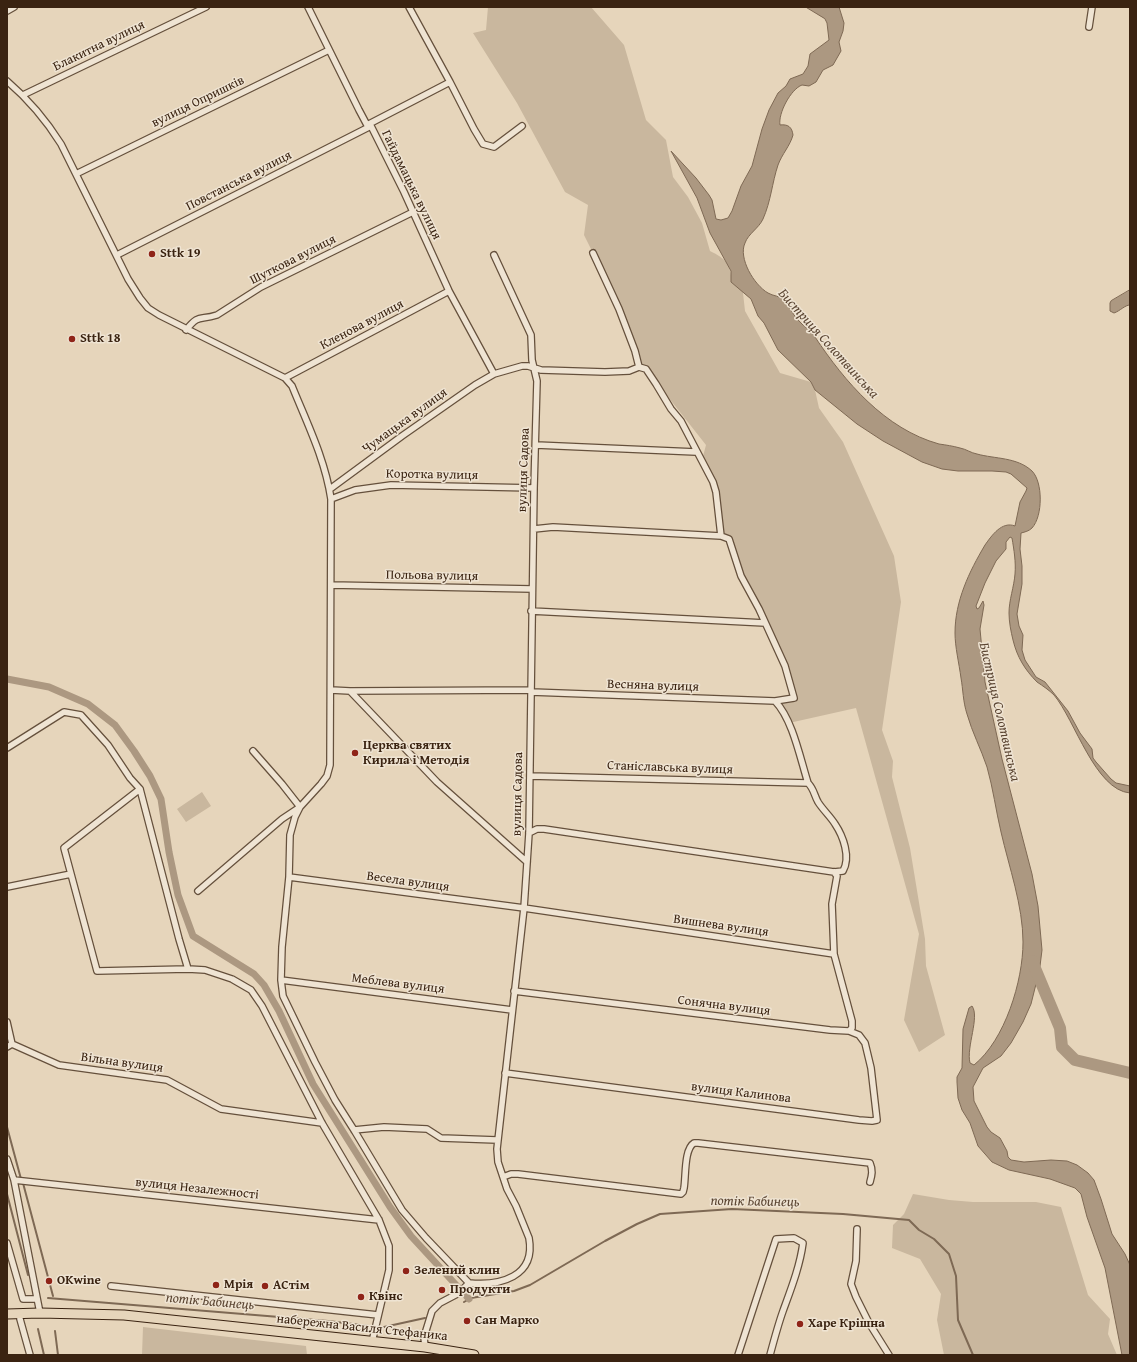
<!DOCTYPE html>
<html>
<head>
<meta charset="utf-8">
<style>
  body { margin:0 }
  #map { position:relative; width:1137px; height:1362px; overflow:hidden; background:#e6d5bb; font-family:"Gentium Book Plus",serif }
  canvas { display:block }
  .frame { position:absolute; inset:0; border:8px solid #3a2311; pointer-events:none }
</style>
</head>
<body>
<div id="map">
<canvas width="1137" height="1362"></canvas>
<div class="frame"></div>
</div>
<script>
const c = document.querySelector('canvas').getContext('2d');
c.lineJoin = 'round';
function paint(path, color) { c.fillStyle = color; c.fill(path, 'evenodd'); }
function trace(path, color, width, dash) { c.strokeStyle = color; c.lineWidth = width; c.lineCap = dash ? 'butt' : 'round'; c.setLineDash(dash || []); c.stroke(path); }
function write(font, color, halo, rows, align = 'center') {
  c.font = font + ' "Gentium Book Plus",serif'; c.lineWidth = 3; c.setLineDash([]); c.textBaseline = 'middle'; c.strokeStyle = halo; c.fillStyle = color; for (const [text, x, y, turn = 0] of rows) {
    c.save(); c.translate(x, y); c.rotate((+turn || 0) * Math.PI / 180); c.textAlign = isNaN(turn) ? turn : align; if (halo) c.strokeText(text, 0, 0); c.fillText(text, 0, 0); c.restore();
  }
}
const green = new Path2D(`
  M488,7H591L624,45L646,120L666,140L673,177L688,197L702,223L710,251C726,259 730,263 732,282L744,292L743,293L745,311L780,373L811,382L815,390L819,408L843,442L894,556L901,602L882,730L893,761L892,777L910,848L925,939L926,966L945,1035L919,1052L904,1020L919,934L856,708L789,723L775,701L794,698L790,682L750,591L729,539L721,536L716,492L702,460L706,445L646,369L639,367L638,361L593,253L584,235L588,205L565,192L517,103L473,33L486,30Z
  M202,792L211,806L186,822L177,809Z
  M913,1194L949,1200L973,1202H1036L1061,1207L1088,1295L1110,1319L1108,1334L1117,1355H944L937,1320L941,1294L920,1259L892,1248L893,1225L904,1214Z
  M143,1327L306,1346L307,1355H142Z`);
const water = new Path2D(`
  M806,7H839L844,23L843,31L839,42L841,51L833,65L823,70L816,82L809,86L802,85C791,89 778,113 780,125C788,124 792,127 793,135C790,146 782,154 778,165C772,183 771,201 763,219C759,228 748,234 745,243C738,258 754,285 768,293C773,296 780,296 785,300C790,308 793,315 800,322C804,327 812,331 815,337C845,382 885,429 939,444C946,445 953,446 960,448C966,449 971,453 977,454C995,459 1017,457 1032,471C1043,482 1043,516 1032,528C1029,531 1025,532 1021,533L1020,549L1022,566V584L1017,614L1019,626L1023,635L1022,650L1025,660L1036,677L1045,682L1068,711L1080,733L1092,749L1093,758L1096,762L1111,779L1116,783L1130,786V793C1095,790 1075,720 1054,695C1049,690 1043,686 1037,682C1025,670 1017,657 1013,640C1011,632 1009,622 1009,613C1009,600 1014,587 1015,574C1016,562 1014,550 1012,538L1010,537L1006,542V549L996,561L985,583L976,606L977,609L979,608L983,601L984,605L980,629L985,682L1002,759L1032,874L1038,906L1042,950L1040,966L1036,984L1031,1004L1023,1022L1011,1043L1001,1056L983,1068L973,1087L974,1101L987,1127L991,1132L1000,1138L1007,1151L1008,1157L1011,1160L1024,1162L1051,1160L1067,1161L1077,1165L1088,1173L1094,1180L1101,1199L1112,1234L1125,1254L1130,1265V1355H1122L1105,1268L1087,1217L1081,1194L1075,1188L1050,1179L1009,1170L992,1162L978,1146L970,1123L962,1110L958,1098L957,1082V1077L962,1068L963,1029L969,1008L972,1006C980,1017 966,1047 970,1063L974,1065C1005,1040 1023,981 1023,942C1023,906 1009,867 1001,832C996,811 993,788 987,767C981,749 972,732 967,714C963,702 963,689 961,678C959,663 955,647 955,633C955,601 969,572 985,545C992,535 1002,521 1015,526L1020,502L1026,491L1027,488L1011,474L1006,472L992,471H958L942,469L922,462L883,441L857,424L815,390L811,382L778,350L764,323L758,316L751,299L731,282V271L710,233L697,198L671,151L696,178L709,195L712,200L716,219L721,220L728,218L732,211L741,186L752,166L762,129L769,110L778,93L786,86L790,79L803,74L808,66L810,54L829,40L827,23L825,19Z
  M1130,290V305C1125,305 1120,311 1114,313L1110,311V303L1111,301Z`);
const stream = new Path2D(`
  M7,1127L21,1179
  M23,1183L53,1296
  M7,1194L28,1275
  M48,1298L328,1321L369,1326
  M464,1302L471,1298L514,1291L530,1285L605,1241L637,1224L660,1214L732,1209L843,1214L909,1220L919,1230L934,1239L949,1254L956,1276L958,1320L973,1355
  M384,1327L425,1318
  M38,1329L44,1355
  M55,1331L58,1355`);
const canal = new Path2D(`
  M7,679L49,687L88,704L115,725L134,751L150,776L161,799L169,852L178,895L193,936L254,974L264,985L279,1011L313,1084L390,1207L411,1236L469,1299`);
const river = new Path2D(`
  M1032,961L1060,1028L1062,1047L1075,1060L1130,1073`);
const street = new Path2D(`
  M308,7L359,110L367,125L371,126L404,192L449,291L494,374
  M7,11L14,7
  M1089,27L1092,7
  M7,81C28,99 46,120 61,144L128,279L140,298L148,308L159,315L285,378L292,386C307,423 325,459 331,499L330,765L327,776L321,784L300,807L295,817L290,835L289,877L282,947L281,980L283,996L315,1062L335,1100L354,1130L402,1210L426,1238L469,1283
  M450,82L474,129L483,144L494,147L522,126
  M23,95L206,7
  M367,125L450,82L409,7
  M76,174L329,50
  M593,253L619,309L635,351L639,367
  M117,255L371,126
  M186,330C200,313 199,321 217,315L261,287L413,212
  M285,378L449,291
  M536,445L696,452
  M330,489L402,436L475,385L494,374L522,366H528L541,370L605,372L629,371L639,367L646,369L656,384L671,409L681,421L713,482L716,492L721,536L729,539L741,576L759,609L785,666L794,698L775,701C793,720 800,758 808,783C814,789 814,795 818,802C823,810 830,816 835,824C843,836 851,857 843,871L834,872L544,829H537L529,833
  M331,499L355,490L391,485L534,488
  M534,529L553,527L721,536
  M331,585L532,589
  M531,611L765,623
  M331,690L350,691L437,782L527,862
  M350,691L531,690
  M531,692L775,701
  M7,748L64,712L81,715L108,745L130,778L140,789L179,939L188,969
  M530,776L808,783
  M140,789L64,848L97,971L188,969L205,970L232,979L251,990L262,1006L322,1123L379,1220L389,1246V1270L372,1342
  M289,877L524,908L834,954L832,904L837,876L834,872
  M7,887L71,874
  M198,891L282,819L300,807L282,784L253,751
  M281,980L512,1010
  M514,991L830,1030L849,1031L852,1028V1021L834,954
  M7,1022L12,1044L7,1047
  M12,1044L59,1065L167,1080L221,1109L322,1123
  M505,1073L859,1120L872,1121L877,1120L871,1068L865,1043L859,1035L849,1031
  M354,1130L384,1127L427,1129L441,1138L497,1140
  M7,1159L14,1180L40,1313
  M503,1177L511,1174H518L681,1194L683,1192L684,1188C686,1176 684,1149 694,1143H698L870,1163C873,1170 872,1175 870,1182
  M14,1180L379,1220
  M857,1229L856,1261L851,1284L856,1297L869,1323L889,1355
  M7,1243L23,1299H37
  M111,1286L378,1315
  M20,1319L30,1355
  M425,1347L424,1337L432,1311L440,1303L459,1293L469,1283C500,1286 536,1277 529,1238L516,1206L507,1189L498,1162L497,1149L524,908L529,833L534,488L537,381L532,360L531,335L494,255
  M738,1355L776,1239L794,1238L803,1243C800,1266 791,1289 783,1311C778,1325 774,1340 770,1355`);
const primary = new Path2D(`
  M7,1314L40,1313L124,1315L425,1347L474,1355`);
const markers = [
  [152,254,4,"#8f2418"],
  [72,339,4,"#8f2418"],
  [355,753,4,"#8f2418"],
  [406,1271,4,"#8f2418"],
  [49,1281,4,"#8f2418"],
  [216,1285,4,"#8f2418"],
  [265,1286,4,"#8f2418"],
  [442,1290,4,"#8f2418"],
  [361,1297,4,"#8f2418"],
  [467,1321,4,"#8f2418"],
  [800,1324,4,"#8f2418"]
];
const streetNames = [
  ["Блакитна вулиця",99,46,-26],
  ["вулиця Опришків",198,102,-26],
  ["Повстанська вулиця",239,181,-27],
  ["Гайдамацька вулиця",411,185,64],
  ["Шуткова вулиця",293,260,-27],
  ["Кленова вулиця",362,325,-28],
  ["Чумацька вулиця",405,421,-36],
  ["вулиця Садова",524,470,-88],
  ["Коротка вулиця",432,475,1],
  ["Польова вулиця",432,576,1],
  ["Весняна вулиця",653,686,2],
  ["Станіславська вулиця",670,768,2],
  ["вулиця Садова",518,794,-89],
  ["Весела вулиця",408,882,8],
  ["Вишнева вулиця",721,926,8],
  ["Меблева вулиця",398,984,7],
  ["Сонячна вулиця",724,1006,7],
  ["Вільна вулиця",122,1063,8],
  ["вулиця Калинова",741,1093,7],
  ["вулиця Незалежності",197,1189,6],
  ["набережна Василя Стефаника",362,1328,6]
];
const poiNames = [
  ["Sttk 19",160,254],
  ["Sttk 18",80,339],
  ["Церква святих",363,746],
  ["Кирила і Методія",363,761],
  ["Зелений клин",414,1271],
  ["OKwine",57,1281],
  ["Мрія",224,1285],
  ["АСтім",273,1286],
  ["Продукти",450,1290],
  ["Квінс",369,1297],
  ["Сан Марко",475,1321],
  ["Харе Крішна",808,1324]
];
const waterNames = [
  ["Бистриця Солотвинська",828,344,48],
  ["Бистриця Солотвинська",999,712,77],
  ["потік Бабинець",755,1202,1],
  ["потік Бабинець",210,1302,5]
];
paint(green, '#c9b79e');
paint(water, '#ac9881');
trace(water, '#7e6954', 1);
trace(stream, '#7e6954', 2);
trace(canal, '#ac9881', 7);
trace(river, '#ac9881', 12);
trace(street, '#65503c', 8);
trace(primary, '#3a2311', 11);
trace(street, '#efe4d3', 5.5);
trace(primary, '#e6d5bb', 9);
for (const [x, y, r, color] of markers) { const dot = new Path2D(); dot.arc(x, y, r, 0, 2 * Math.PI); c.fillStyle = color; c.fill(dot); trace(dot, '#efe4d3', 1.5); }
write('13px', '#3a2311', '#efe4d3', streetNames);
write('bold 13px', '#3a2311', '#efe4d3', poiNames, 'left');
write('italic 14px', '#5c4633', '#efe4d3', waterNames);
</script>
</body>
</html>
